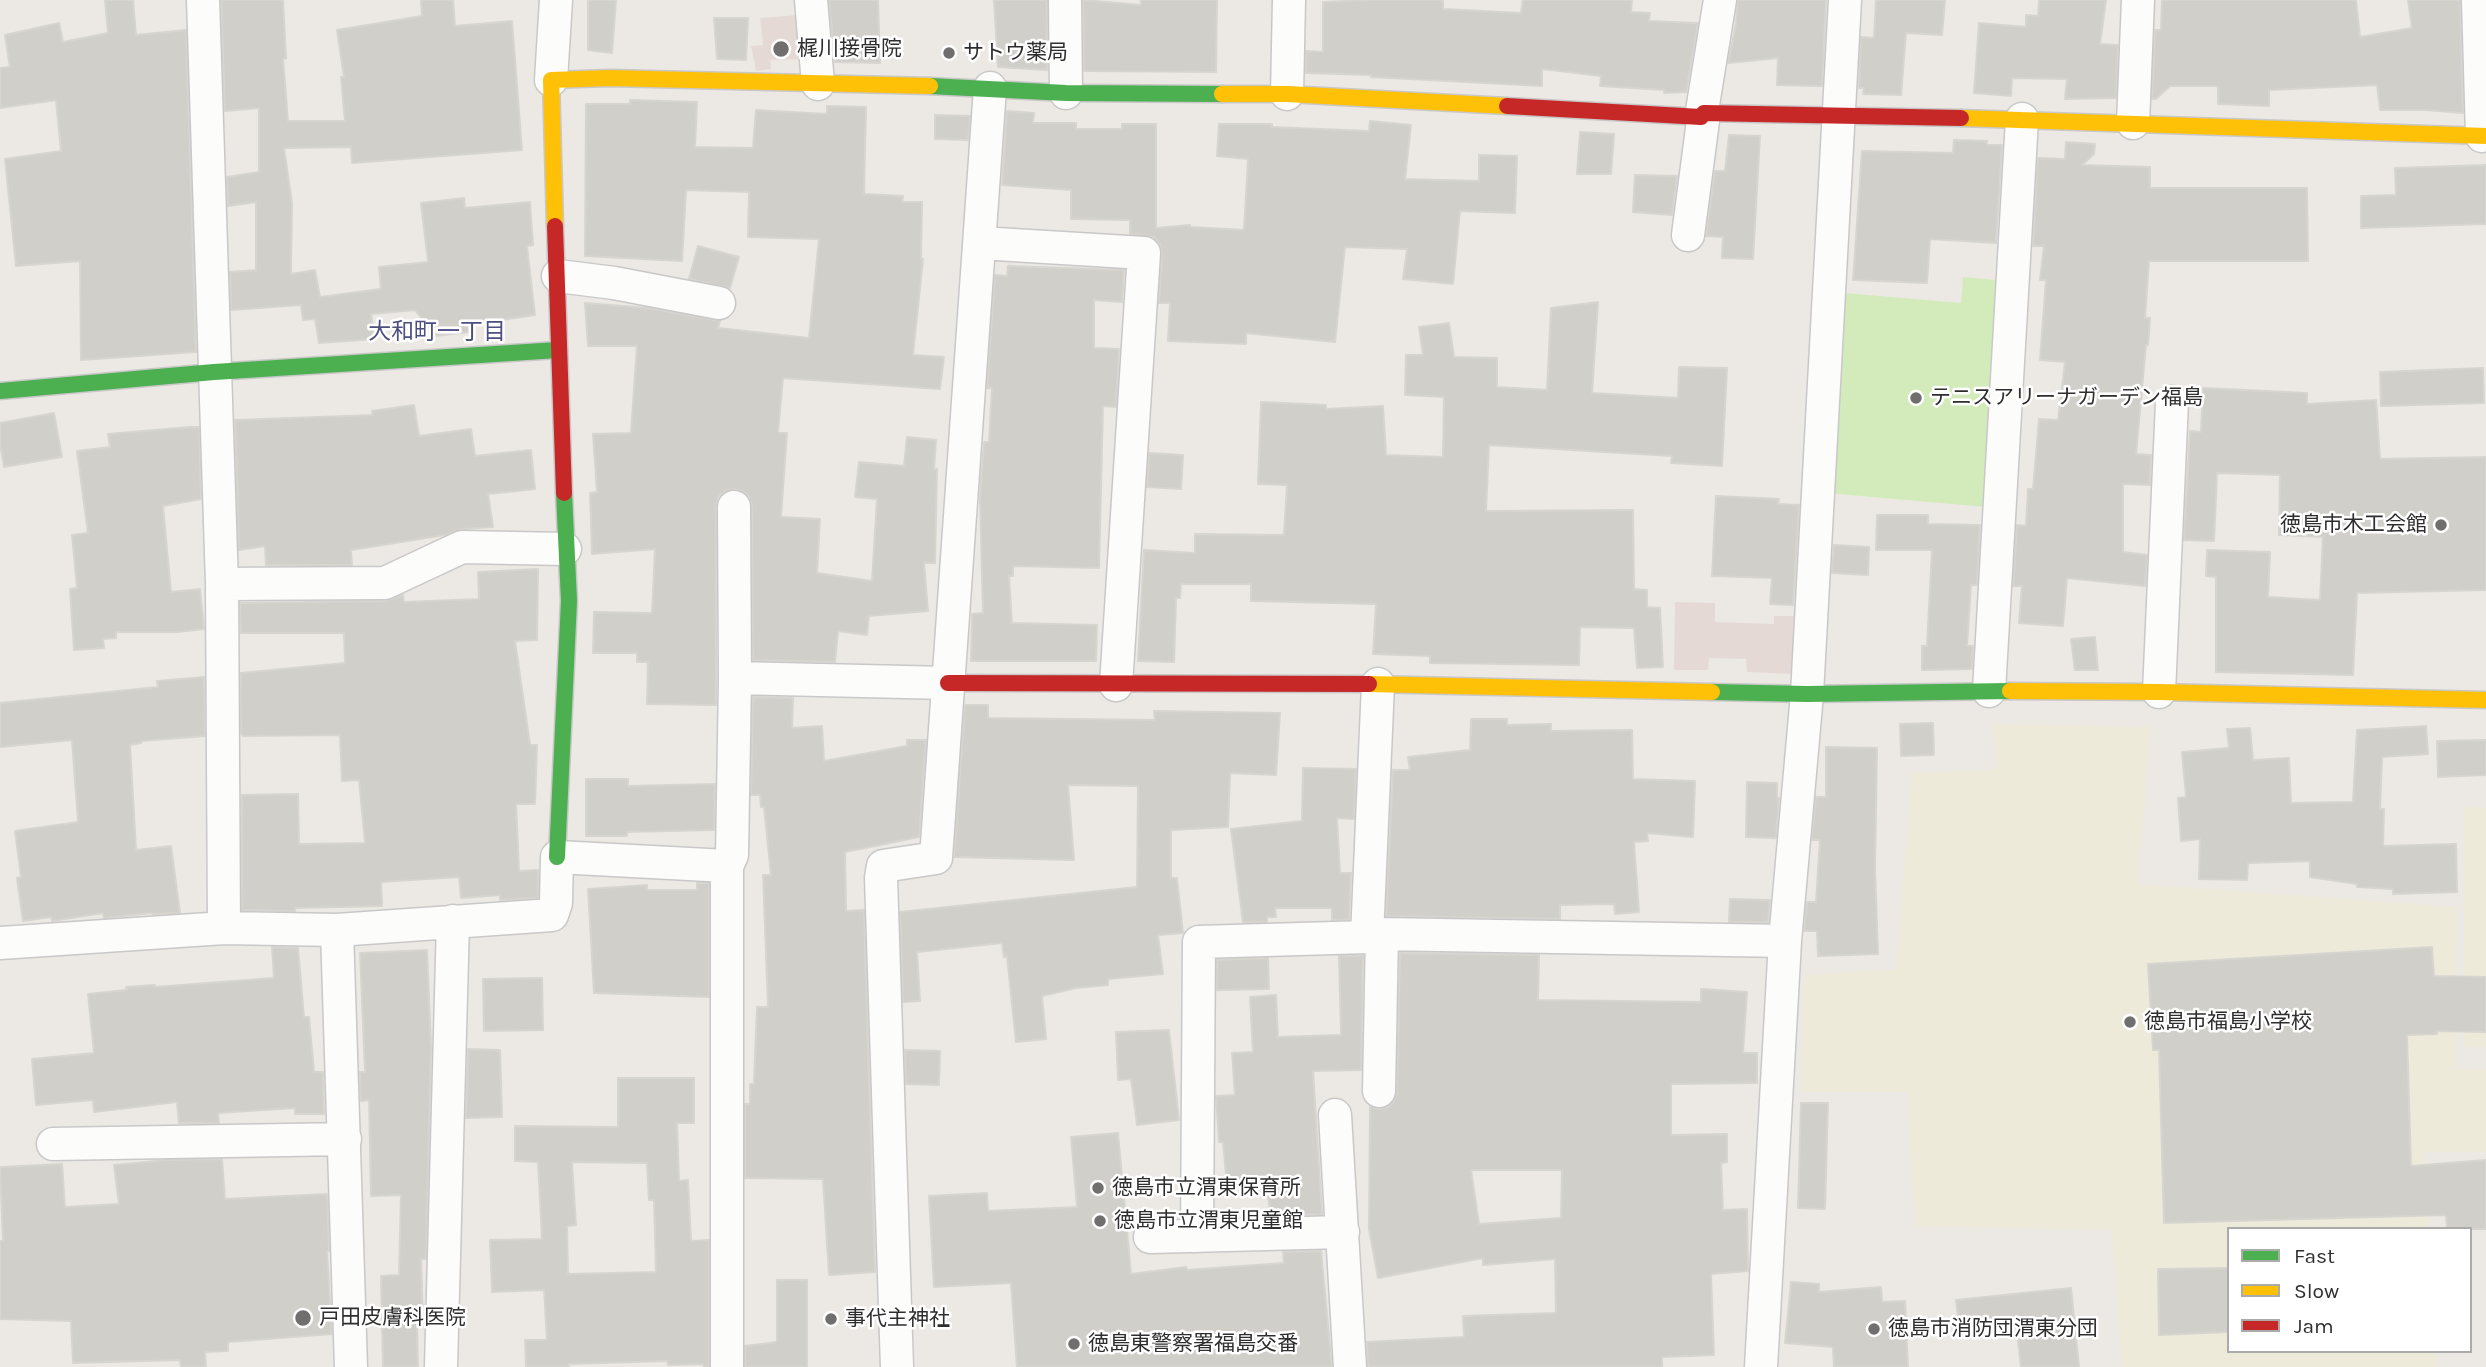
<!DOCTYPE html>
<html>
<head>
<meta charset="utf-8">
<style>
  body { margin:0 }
  #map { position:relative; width:2486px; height:1367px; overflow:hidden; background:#ece9e4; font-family:Karla,sans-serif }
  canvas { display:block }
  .legend { position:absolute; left:2227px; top:1227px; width:245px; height:126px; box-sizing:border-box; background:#fff; border:2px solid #ababab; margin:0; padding:9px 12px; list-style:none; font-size:21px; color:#2e2e2e }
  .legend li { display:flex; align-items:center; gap:14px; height:35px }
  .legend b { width:35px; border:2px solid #ababab }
</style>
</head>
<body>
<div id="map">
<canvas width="2486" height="1367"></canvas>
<ul class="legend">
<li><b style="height:9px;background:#4caf50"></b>Fast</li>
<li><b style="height:9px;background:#ffc107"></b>Slow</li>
<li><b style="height:9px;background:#c62828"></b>Jam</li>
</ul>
</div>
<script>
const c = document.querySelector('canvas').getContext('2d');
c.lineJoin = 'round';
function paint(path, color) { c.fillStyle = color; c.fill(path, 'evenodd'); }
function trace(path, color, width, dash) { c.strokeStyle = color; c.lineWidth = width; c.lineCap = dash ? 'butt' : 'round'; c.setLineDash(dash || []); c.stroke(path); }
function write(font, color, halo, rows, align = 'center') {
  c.font = font + ' Karla,"Noto Sans JP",sans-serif'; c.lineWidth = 5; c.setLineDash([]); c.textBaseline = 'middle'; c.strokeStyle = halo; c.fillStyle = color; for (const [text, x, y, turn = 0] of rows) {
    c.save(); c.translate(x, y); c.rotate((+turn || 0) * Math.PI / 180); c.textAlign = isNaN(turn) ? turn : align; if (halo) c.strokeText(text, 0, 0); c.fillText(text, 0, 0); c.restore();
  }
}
const education = new Path2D(`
  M1992,724L2151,727L2138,884L2457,907L2456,1069H2486V1152H2424L2429,1229H2229V1351H2437L2438,1367H2122L2112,1230L1915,1226L1907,1092H1801L1804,975L1896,969L1912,773L1997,770Z
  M2464,807L2486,808V1047H2464Z`);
const medical = new Path2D(`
  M798,15L804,59L770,60L771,69L756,71L751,46L763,45L760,18Z
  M1675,602L1715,603V622L1774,624V616H1795L1793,674L1747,672L1746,659L1709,658L1708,670H1674Z`);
const pitch = new Path2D(`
  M1963,277L2007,281L1986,507L1827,493L1845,293L1961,303Z`);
const building = new Path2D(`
  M105,0H133L136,35L186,30L196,352L81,360L80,261L16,266L5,159L61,151L56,100L0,108V68L10,67L5,35L59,23L63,42L108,33Z
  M221,0H283L286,58L283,59L288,121H345L341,77H344L337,30L422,16L421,0H453L455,26L512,21L522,150L352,163L351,147L284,148L292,203L291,274L315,270L320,297L381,289L379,267L428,262L421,203L464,198L465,208L530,202L533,245L527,246L535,315L468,325L469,332L435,336L415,310L371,314L375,339L319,343L315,319L303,320L301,305L231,310L230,272L256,270V202L228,206L227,177L259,172V108L225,111Z
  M588,0H616L612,53L588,50Z
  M829,0H878L880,63L835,62Z
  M994,0H1047V70L998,67Z
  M1083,0L1141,5V0H1217L1216,72L1084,71Z
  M1370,0H1443V9L1521,13L1523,0H1632L1631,12L1650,13L1649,21L1698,23L1686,92L1664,93V90L1600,86L1601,76L1542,69V86L1371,77V75L1306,73V51L1323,52V2Z
  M1738,0H1826L1822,86L1777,85L1778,58L1728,63L1736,24Z
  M1876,0H1945L1942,35L1906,33L1901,95L1863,94L1864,88H1859L1861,37L1874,38Z
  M2039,0H2106L2100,44L2118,45L2116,98L2065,99L2067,79L2012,78L2011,96L1974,93L1979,23L2026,27V15L2038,16Z
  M2162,0H2356L2360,37L2412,28L2408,0H2460L2463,113L2426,110H2380L2377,85L2269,90V106L2218,104V86H2170L2156,99H2152L2155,30H2161Z
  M714,18H748L746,60L717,59Z
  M630,100L697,102L695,147L753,148L756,110L827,114V106L866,107L864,194L903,196L902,202H922L921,259H923L913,355L944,357L940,389L783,378L778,433H787L781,517L820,519L817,573L872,581L877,499L855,497L859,462L904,466L907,437L936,440L934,469H937L935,563H924L928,611L869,616L867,635L838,631L835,662L753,660L752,506L749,497L742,491L735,489L725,491L718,497L716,507V705L647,704L648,662H637V653H593L594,612L652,613L655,549L592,554L590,493L597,492L593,434L631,433L637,346H588L585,303L648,308L720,321L718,328L809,338L819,239L748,237L749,192L686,190L682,261L585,256L586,104H630Z
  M1007,111L1034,113L1033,123H1076V129H1122V124H1156V228L1190,225V227L1244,230L1248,159L1217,156L1219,124H1272V127L1369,131L1370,121L1411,125L1405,179L1479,181V155L1517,156L1515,213L1460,211L1453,284L1403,279L1407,249L1345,247L1335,342L1246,333V344L1168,341L1170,303H1159L1162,254L1160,244L1154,237L1130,234V220L1071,219V190L1002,185Z
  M935,115L970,116L968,140L935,139Z
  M1580,132L1614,134L1611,174H1577Z
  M1729,135L1760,136L1753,259L1722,258L1723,237L1706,236L1715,171H1725Z
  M1954,140L1987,141L1986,145H2002L1996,243L1930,239L1927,283L1853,280L1862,151L1953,153Z
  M2066,142L2095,144L2094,154L2082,165L2150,167V188H2307L2308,261H2149L2145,318H2150L2148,345H2146L2136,454L2151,455L2150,485L2123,484V552L2147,555L2145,586L2067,578L2063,626L2019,623L2022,586H2013L2017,525L2026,526L2028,489H2033L2039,419L2058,420L2065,362L2040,360L2046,280H2040L2044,246H2033L2038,158L2065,159Z
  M2486,165V224L2361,228V196L2396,195L2395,168Z
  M1635,175L1677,176L1672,215L1633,212Z
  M698,246L739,257L730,288L689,279Z
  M1008,266L1124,270L1122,302L1094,300V348L1119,349L1116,407L1103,406L1099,568L1013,566V576H1009L1012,623L1097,625L1096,661H971L972,614L983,613L980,497L984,442H989L992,388H987L995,275L1007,276Z
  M1598,302L1592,393L1678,398L1679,367L1727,368L1722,466L1671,463L1672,456L1489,445L1486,511L1633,510L1634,589L1647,590V607L1660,608L1663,667L1637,668L1634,628L1580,627L1579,665L1430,663V656L1373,654L1376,604L1251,601V584H1181L1180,598H1176L1174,662L1138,661L1144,550L1195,553V534L1284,535L1287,485L1258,484L1261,402L1326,405V409L1383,406L1386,455L1443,457L1444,397L1405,395L1406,355H1423L1419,327L1449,323L1454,357L1497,358V387L1547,390L1551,308Z
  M2483,368L2484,403L2381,406L2380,372Z
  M2203,388L2307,393V404L2376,400L2380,459L2486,457V590L2357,593L2353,675L2216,672V577L2206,576L2207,550L2270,552L2268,597L2320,600L2323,537L2279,535L2280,475L2217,473L2214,541L2184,540L2190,431L2201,432Z
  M414,405L419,436L471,429L475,456L531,450L535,489L488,494L493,527L462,529L445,535L351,550L352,565H266L265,546L239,550L235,420L373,415L372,411Z
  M54,413L62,457L4,467L0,444V423Z
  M190,427H199L201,499L163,506L171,592L200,589L204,629L178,632H116V638L103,639L104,648L74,650L70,589L77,588L72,535L88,533L77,451L110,447L108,434Z
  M1149,453L1183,455L1181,489L1147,487Z
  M1716,496L1779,499L1778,504L1799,505L1793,605L1770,604L1772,578L1712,576Z
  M1877,515H1928V524L1980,525L1977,585H1971L1967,646H1973L1972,669L1922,670V646H1927L1932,550H1876Z
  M1834,545L1869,547L1868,575L1832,573Z
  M538,569L537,640L515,641L530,745H537L535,804H516L519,871L538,870V898L500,900V895L461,898L459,877L381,882L382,906L295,908V911L242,910V795L298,794L299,844L365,843L359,780L342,781L340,735L243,736L241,733V673L345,663L344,633H241L240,603L385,601L403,595L404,602L479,599L478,572Z
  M2095,637L2098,670H2075L2071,639Z
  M204,677L205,736L141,741V743L130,745L136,850L171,846L180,913L152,914V913L104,918L103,913L52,921L51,917L23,921L17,878L21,877L15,831L78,822L72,740L0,747V703L158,687L157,681Z
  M753,697L793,698L792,728L822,726L824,761L907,746V740H926L919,837L845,852L846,911L864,910L875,1272L829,1275L823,1179L745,1178V1104H750V1084H754L757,1007H768L763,875H771L764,807H761L760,795H751Z
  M965,705H988V718L1155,720L1154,711L1280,713L1276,775L1230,773L1228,827L1171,830V878H1177L1183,933L1158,935L1163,974L1108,979V985L1076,988L1042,996L1046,1039L1016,1042L1007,956L1004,957L1002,943L917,952L920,1001L903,1002L900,912L1137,887L1138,786L1068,785L1074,860L954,857Z
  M1471,719H1507V725L1551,724V731L1632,730L1633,779L1695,781L1693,837L1647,833L1648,841L1634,842L1639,912L1615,914L1614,904L1560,905V919L1386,916L1393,770H1410L1408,757L1470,750Z
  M1933,723L1934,755L1901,756L1900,724Z
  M2426,726L2428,754L2382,757L2380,809H2384L2383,846L2456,844L2457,892L2393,894V889L2357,887V884L2310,877V861L2248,863L2247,880L2199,879L2200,839L2181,841L2178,798L2186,797L2182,752L2229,748L2227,729L2250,728L2253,760L2289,758L2291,803L2353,802L2357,730Z
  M2486,740V775L2438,777L2437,741Z
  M1826,747L1877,748L1875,869L1878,954L1818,956L1817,931H1804L1807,902H1816L1820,840H1812L1816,797H1826Z
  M1303,768L1356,769L1354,819L1337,818L1340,873H1351L1349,919L1332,920V908H1275L1276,917H1267V922H1243L1231,829L1302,821Z
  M586,779H628V786L715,784L714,830L627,832V836H586Z
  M1747,782L1777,783V798H1779L1776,838L1746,837Z
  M697,883H709V997L594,993L588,889L647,885V890H697Z
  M1730,899L1770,900L1768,922H1729Z
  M272,947L298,948L304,1017H309L314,1072H323L324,1114H295V1108L218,1113L219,1123H179L177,1102L94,1112L93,1100L36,1105L32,1059L94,1053L88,994L127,990L126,987L155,985V987L274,978Z
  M2432,947L2434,976L2486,977V1032L2437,1031V1034L2407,1035L2411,1166L2486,1160V1229H2447L2446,1215L2164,1223L2159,1050H2153L2148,964Z
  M427,950L431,1047L426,1259H421L423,1322L417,1323L418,1367H383L381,1276L399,1275L401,1195L371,1196L369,1100L361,1101L360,1072H365L360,953Z
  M1400,953L1539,955L1538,1000L1701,1002V989L1747,992L1743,1053H1757V1083L1671,1084V1135L1727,1134V1162L1721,1163L1723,1210L1747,1209L1748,1271L1711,1274L1714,1355L1662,1357V1367H1368L1367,1342L1464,1337L1463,1316L1556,1313L1555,1259L1483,1265V1258L1378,1278L1369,1229L1370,1107L1379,1109L1388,1107L1394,1101L1397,1092ZM1471,1170H1562L1561,1218L1479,1224Z
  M1339,956H1363L1361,1070L1313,1071L1322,1214L1271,1215L1266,1184L1227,1186L1223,1142H1219L1216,1096L1235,1095L1232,1053L1253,1052L1250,997L1276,995L1278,1037L1341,1035Z
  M1268,958L1269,989L1217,990V960Z
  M542,978L543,1030L484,1031L483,979Z
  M1169,1030L1179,1120L1137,1125L1131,1079L1118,1080L1116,1032Z
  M468,1049L500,1050L502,1117L466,1118Z
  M905,1050L940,1051L939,1085L906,1084Z
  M618,1078H694V1123H677L679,1181L688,1180L691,1241L709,1240V1367H704L703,1364L668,1365L667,1361L569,1364V1367H526L525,1340H547L544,1290L492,1292L490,1240L542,1239L538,1162L515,1161V1126L618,1127ZM572,1162L647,1163L649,1200H654L656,1272L568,1274L567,1226L576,1225Z
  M1801,1103H1828L1825,1209L1798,1208Z
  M1118,1133L1131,1274L1186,1267L1187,1270L1284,1263L1283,1252L1321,1251L1332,1367H1017L1011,1283L934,1287L929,1196L987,1193L988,1211L1077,1207L1071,1137Z
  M222,1159L225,1199L327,1194L329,1251H327L332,1334L228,1342V1351L205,1352L206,1367H181L180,1360L73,1363L71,1321L0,1319V1241H3L0,1167L62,1164L65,1207L119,1204L114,1165L167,1160Z
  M2229,1268V1332L2159,1335L2158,1269Z
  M777,1280H807V1367H745V1346L777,1342Z
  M1791,1282L1819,1284V1292L1881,1287L1882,1302L1905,1301L1908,1367H1834L1833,1347L1785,1343Z
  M2071,1288L2079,1367H2021L2016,1323L1988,1326V1322L1959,1325L1956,1300Z`);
const street = new Path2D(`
  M203,0L222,584
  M811,0L818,84
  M1065,0L1066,93
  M2478,0L2482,136
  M551,80L556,0
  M1287,94L1289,0
  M1701,117L1720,0
  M2133,123L2138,0
  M1688,235L1704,113
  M980,243L1144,253L1116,685
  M558,276L614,283L719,303
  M734,507L735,678
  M1989,691L2022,119
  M2159,692L2172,402
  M224,928L222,584L385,583L462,547L565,549
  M337,930L351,1367
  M1367,937L1378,684
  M0,943L224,928L337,930L552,915L556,903L557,857L727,866
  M1379,1091L1382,934
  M1335,1115L1350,1367
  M53,1144L345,1139
  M1197,1236L1199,942L1367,937L1382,934L1785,941
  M1150,1237L1343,1232
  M441,1367L453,921
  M727,1367V866L732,855L735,678L948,683
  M897,1367L881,878L883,866L936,858L990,88
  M1761,1367L1785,941L1807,694L1845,0`);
const fast = new Path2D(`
  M930,86L1066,93L1222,94
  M0,391L214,372L558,350
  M1712,692L1807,694L2010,691
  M557,857L569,601L564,493`);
const slow = new Path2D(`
  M1222,94H1287L1507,106
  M1961,118L2486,136
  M555,226L551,80L610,78L930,86
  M1369,684L1712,692
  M2010,691L2159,692L2486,700`);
const jam = new Path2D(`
  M1507,106L1701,117L1704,113L1961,118
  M555,226L564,493
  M948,683L1369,684`);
const markers = [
  [781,49,9,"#706f6e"],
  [949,53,7,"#706f6e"],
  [1916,398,7,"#706f6e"],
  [2441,525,7,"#706f6e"],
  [2130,1022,7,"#706f6e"],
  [1098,1188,7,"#706f6e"],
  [1100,1221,7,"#706f6e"],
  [303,1318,9,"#706f6e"],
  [831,1319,7,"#706f6e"],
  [1874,1329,7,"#706f6e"],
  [1074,1344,7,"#706f6e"]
];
const poiNames = [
  ["梶川接骨院",797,49],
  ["サトウ薬局",963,53],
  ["テニスアリーナガーデン福島",1930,398],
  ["徳島市木工会館",2427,525,"right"],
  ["徳島市福島小学校",2144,1022],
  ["徳島市立渭東保育所",1112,1188],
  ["徳島市立渭東児童館",1114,1221],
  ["戸田皮膚科医院",319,1318],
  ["事代主神社",845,1319],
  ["徳島市消防団渭東分団",1888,1329],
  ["徳島東警察署福島交番",1088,1344]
];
const neighbourhoodNames = [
  ["大和町一丁目",437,332]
];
paint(education, '#eeead9');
paint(medical, '#e5d9d6');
paint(pitch, '#d3ebbb');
paint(building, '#d1cfca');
trace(building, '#d7d5d0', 2);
trace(street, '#c9c8c9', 35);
trace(fast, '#c9c8c9', 19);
trace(slow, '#c9c8c9', 19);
trace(jam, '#c9c8c9', 19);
trace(street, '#fcfcfb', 32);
trace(fast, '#4caf50', 16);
trace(slow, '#ffc107', 16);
trace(jam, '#c62828', 16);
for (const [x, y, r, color] of markers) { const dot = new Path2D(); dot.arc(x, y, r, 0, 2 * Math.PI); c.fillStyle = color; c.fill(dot); trace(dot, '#fff', 2.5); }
write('21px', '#2e2e2e', '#fff', poiNames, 'left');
write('23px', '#4c4f80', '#fff', neighbourhoodNames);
</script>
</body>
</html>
